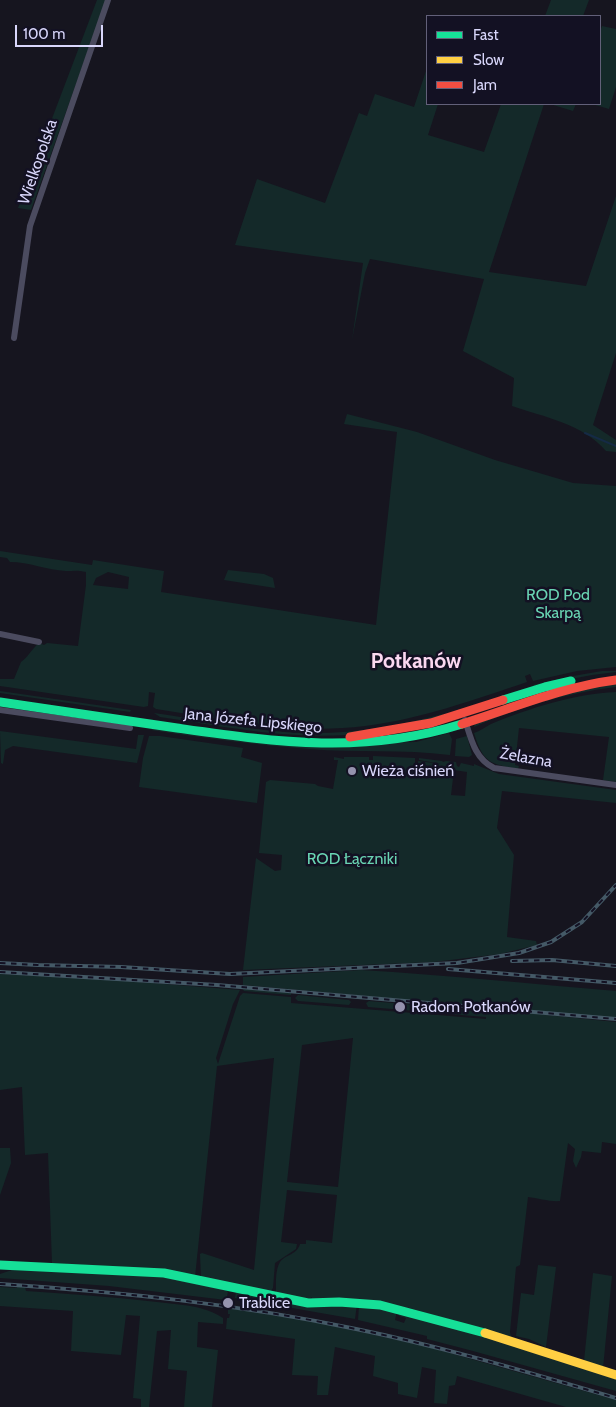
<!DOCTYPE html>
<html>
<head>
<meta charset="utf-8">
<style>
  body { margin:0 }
  #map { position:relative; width:616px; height:1407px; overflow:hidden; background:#16151f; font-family:Cabin,sans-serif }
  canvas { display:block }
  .legend { position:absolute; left:426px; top:15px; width:175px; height:90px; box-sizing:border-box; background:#131123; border:1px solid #626079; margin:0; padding:6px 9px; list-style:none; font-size:15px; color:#d9d7fb }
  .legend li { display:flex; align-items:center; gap:10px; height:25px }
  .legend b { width:25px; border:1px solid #626079 }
  .scale { position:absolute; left:15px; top:25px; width:88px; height:22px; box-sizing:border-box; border:2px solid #d9d7fb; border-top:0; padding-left:6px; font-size:15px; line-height:18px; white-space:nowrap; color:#d9d7fb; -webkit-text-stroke:4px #131123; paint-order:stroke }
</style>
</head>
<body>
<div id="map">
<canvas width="616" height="1407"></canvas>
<ul class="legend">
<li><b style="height:6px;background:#16e098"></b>Fast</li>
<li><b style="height:6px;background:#ffcf43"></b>Slow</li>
<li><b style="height:6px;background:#f24e42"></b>Jam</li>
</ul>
<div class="scale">100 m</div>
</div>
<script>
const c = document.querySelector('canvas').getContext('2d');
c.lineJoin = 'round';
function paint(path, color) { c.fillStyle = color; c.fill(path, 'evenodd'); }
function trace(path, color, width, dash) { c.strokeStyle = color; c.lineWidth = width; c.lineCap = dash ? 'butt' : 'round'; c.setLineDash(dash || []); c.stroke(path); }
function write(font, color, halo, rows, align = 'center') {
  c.font = font + ' Cabin,sans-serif'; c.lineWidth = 5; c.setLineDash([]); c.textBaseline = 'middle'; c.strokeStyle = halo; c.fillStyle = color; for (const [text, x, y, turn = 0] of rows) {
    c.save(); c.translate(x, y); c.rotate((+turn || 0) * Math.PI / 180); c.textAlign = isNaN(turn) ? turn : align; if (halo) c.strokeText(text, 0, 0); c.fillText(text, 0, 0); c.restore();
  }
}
const green = new Path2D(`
  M97,0H106L31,210L18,208Z
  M551,0H589L583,16H545Z
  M602,26L616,29V87L609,109L592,104H600V31Z
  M427,68V104H438L428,135L484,152L501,104H544L489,272L586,286L616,196V353L593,425L616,440V452L606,451C583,424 544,417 512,406L514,378L463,351L484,279L370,259L365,273L352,340L363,263L235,245L257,179L325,203L359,113L367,116L375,94L414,107Z
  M550,104H576L573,111Z
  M347,414L417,432L495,460L573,483L616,486V667L577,671L533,681L530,674L525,676L527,682C473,700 421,719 365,726C295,735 225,720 156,709L153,707L155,693L149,692L148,706L144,707L0,686V679H14L21,662C28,657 31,650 39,643L44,645L47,643L78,646L86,585V572C78,570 73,571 66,571C47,570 29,562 10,562L7,558L0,557V551L92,565L93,560L164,571L161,592L376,625L397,432L344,424ZM108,572L129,577L128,589L93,585L96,578Z
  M228,570L264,574L273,578L275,588L224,580Z
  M602,671H616V672L592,675L534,686L533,685L573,676Z
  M616,683V687C567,693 518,707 474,727L475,724L570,690Z
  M0,691L131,710L130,712L0,693Z
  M616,692V782L603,780L609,737L519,728L515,765L519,766L518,769C489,764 483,762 474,733C480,731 485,727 491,724C530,708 574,694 616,692Z
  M154,713C204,720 256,732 307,733C353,734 398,726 443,714L444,717C412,723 379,733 346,735C284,739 221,726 160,717Z
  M154,728L280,744L416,742L449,733L452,739L450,755C402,749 357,753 309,749C256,745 204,738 151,730Z
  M0,731L136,749L138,735H144L137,763L13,746L5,750L3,764L1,763Z
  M149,736H160L243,748L241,757L262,763L257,803L139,787L143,758Z
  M467,736L472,755L469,757L455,756L456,739Z
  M373,756L415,758V763H418V761L442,764L419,760V758L442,761L443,762L446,761L456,762L457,766L459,767L461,763L474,766V764L499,774L616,790V803L502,791L497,828L514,855L507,937L536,941L537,945L500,954L434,962L243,970L256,858L275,871L281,870L282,855L259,853L266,782L270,780L315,784L318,786L333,789L338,760H334V757L344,759V757H369V760H373ZM454,770L467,772L465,796L451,795Z
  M361,970C446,975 531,984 616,991V1018L243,985V977Z
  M0,974L114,980L240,990L233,1004L216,1058L218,1064L240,996L243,993L291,997V1003L486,1019V1017L448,1014L445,1011L449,1008L486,1011L487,1009L616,1022V1144L602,1142L601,1153L582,1151L581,1157L576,1168L573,1161L575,1149L568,1143L560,1201C550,1202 538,1198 528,1197L520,1265L516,1267L510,1332L511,1337L409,1308L312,1301V1297L308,1300L276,1293C276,1284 275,1270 280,1262C286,1254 297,1255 300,1244H306V1240L332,1243L337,1195L287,1190L281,1242L297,1244L296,1249L275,1263L273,1288L270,1292L201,1279L200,1254L202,1253L254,1270L274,1058L217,1066L195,1277L144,1269L52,1263L48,1153L25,1155L22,1087L0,1090ZM353,1038L338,1187L287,1182L302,1045Z
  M242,988L291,992V995L244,991Z
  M298,995L349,1000L351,1002L349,1005L298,1001L295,998Z
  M369,1001L428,1006L431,1009L429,1012L368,1007L366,1003Z
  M0,1148H10L11,1163L0,1195Z
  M538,1265L556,1267L546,1347L529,1339L516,1336L521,1293L534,1295Z
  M12,1270L154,1275L226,1290L228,1292L226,1300L109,1286L0,1278V1274Z
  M593,1273L612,1276L603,1368L584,1361Z
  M17,1286L25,1287L26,1291C69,1294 113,1297 157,1302C180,1305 204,1305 223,1318V1324L198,1322L197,1347L218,1350L212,1407H184L187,1371L168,1369L171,1330L157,1331L149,1407H141V1399L133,1398L140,1316L126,1315L121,1355L71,1351L73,1311L0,1306V1287L17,1288Z
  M236,1291L291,1303L357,1304L355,1319L235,1298Z
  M359,1306L397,1311L395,1320L404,1323L406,1318L399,1316L400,1312L560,1359L602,1375L616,1379V1391L473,1351L427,1339V1336L358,1320Z
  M228,1308L310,1321L425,1346L616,1400V1407H566L457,1376L455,1385L449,1386L447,1404L434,1403L436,1370L422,1367L417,1398L398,1394V1383L373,1376L375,1356L335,1347L328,1395H317L318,1376L292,1375L295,1339L226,1329L227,1318H229L230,1314H228Z`);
const stream = new Path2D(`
  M585,433L616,446`);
const street = new Path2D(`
  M14,338L30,226L108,0
  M0,634L39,642
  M0,710L130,728
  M465,720C471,739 475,759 494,768L616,785`);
const fast = new Path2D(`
  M503,700L545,687L571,681
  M0,702C59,711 118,719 177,728C276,742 363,755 462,724
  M0,1265L164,1273L308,1303L339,1302L380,1305L485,1333`);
const slow = new Path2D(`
  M485,1333L616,1375`);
const jam = new Path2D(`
  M462,724C513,708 562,687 616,680
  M350,737L431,723L503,700`);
const rail = new Path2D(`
  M512,961L552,960L616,966
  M0,963L38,965L121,967L230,974L457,963L519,953L551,942L582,922L616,885
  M448,969L616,983
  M0,972L217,985L616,1019
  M0,1284C120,1292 238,1304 356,1329C444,1347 530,1373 616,1398`);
const markers = [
  [352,771,5,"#9593ae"],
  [400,1007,6,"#9593ae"],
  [228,1303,6,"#9593ae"]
];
const streetNames = [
  ["Wielkopolska",38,162,-71],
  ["Jana Józefa Lipskiego",253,721,6],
  ["Żelazna",526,758,10]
];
const parkNames = [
  ["ROD Pod",558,595],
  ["Skarpą",558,613],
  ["ROD Łączniki",352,859]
];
const poiNames = [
  ["Wieża ciśnień",362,771],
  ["Radom Potkanów",411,1007],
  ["Trablice",239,1303]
];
const districtNames = [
  ["Potkanów",416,662]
];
paint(green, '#142929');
trace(stream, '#152a45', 2);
trace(street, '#4b4b5f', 6);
trace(fast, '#16e098', 9);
trace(slow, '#ffcf43', 9);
trace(jam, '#f24e42', 9);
trace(rail, '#445966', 4);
trace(rail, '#131123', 2, [5.5]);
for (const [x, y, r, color] of markers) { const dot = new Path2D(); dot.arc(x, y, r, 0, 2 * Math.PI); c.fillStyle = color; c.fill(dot); trace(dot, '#131123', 2); }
write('16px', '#d9d7fb', '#131123', streetNames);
write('16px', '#69d4b3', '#131123', parkNames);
write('16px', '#d9d7fb', '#131123', poiNames, 'left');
write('bold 21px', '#fbd8f1', '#131123', districtNames);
</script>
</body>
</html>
